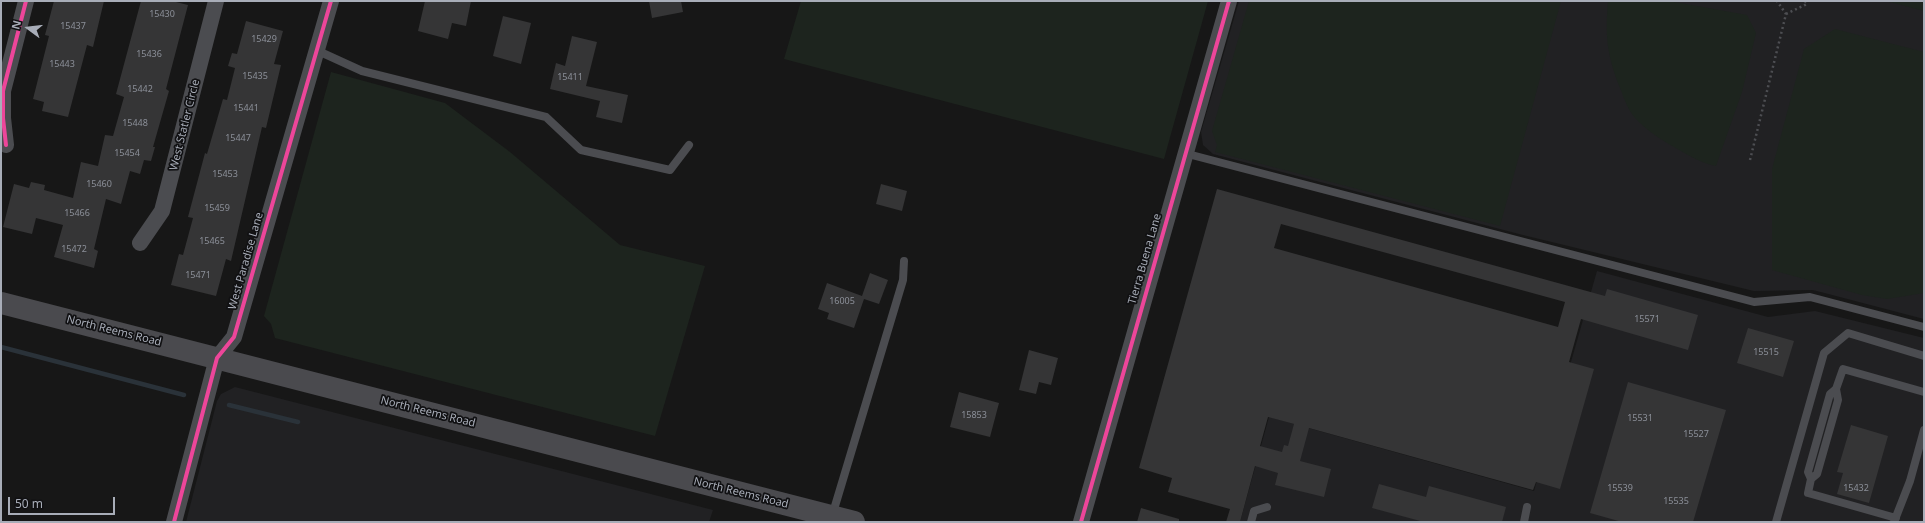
<!DOCTYPE html>
<html>
<head>
<meta charset="utf-8">
<style>
  body { margin:0 }
  #map { position:relative; width:1925px; height:523px; overflow:hidden; background:#171717; font-family:"Noto Sans",sans-serif }
  canvas { display:block }
  .frame { position:absolute; inset:0; border:2px solid #a8adb8; pointer-events:none }
  .north { position:absolute; left:8px; top:8px; width:40px; height:40px; -webkit-text-stroke:3px #111113; paint-order:stroke; rotate:285deg; font-size:11px; font-weight:700; line-height:16px; text-align:center; color:#a8adb8 }
  .north::after { content:''; display:block; margin:auto; width:14px; height:18px; background:#a8adb8; clip-path:polygon(50% 0,100% 100%,50% 72%,0 100%) }
  .scale { position:absolute; left:8px; top:497px; width:107px; height:18px; box-sizing:border-box; border:2px solid #a8adb8; border-top:0; padding-left:5px; font-size:12px; line-height:14px; white-space:nowrap; color:#a8adb8; -webkit-text-stroke:3px #111113; paint-order:stroke }
</style>
</head>
<body>
<div id="map">
<canvas width="1925" height="523"></canvas>
<div class="frame"></div>
<div class="north">N</div>
<div class="scale">50 m</div>
</div>
<script>
const c = document.querySelector('canvas').getContext('2d');
c.lineJoin = 'round';
function paint(path, color) { c.fillStyle = color; c.fill(path, 'evenodd'); }
function trace(path, color, width, dash) { c.strokeStyle = color; c.lineWidth = width; c.lineCap = dash ? 'butt' : 'round'; c.setLineDash(dash || []); c.stroke(path); }
function write(font, color, halo, rows, align = 'center') {
  c.font = font + ' "Noto Sans",sans-serif'; c.lineWidth = 3.5; c.setLineDash([]); c.textBaseline = 'middle'; c.strokeStyle = halo; c.fillStyle = color; for (const [text, x, y, turn = 0] of rows) {
    c.save(); c.translate(x, y); c.rotate((+turn || 0) * Math.PI / 180); c.textAlign = isNaN(turn) ? turn : align; if (halo) c.strokeText(text, 0, 0); c.fillText(text, 0, 0); c.restore();
  }
}
const built = new Path2D(`
  M1239,1H1924V319L1813,290L1754,291L1523,235L1213,154L1203,145L1201,132Z
  M1597,271L1768,317L1815,311L1924,338V522H1240L1269,417L1534,491Z
  M235,387L713,510L709,522H186L217,401L221,394Z`);
const green = new Path2D(`
  M801,1H1208L1164,159L784,59Z
  M1249,1H1561L1500,226L1215,152L1217,145L1212,131Z
  M1608,1H1669L1747,15L1756,33L1742,92L1716,166C1701,163 1688,155 1674,147C1660,139 1646,130 1635,118C1628,110 1624,98 1620,88C1607,55 1605,37 1608,1Z
  M1886,1H1924V11Z
  M1835,29L1924,52V293L1887,299L1862,295L1772,270V169L1804,49Z
  M331,72L445,103L510,152L620,245L705,266L655,436L275,338L271,324L264,316Z`);
const stream = new Path2D(`
  M1,347L184,395
  M229,405L298,422`);
const building = new Path2D(`
  M54,1H104L93,47L87,45L68,117L42,111L44,102L33,99L49,36L45,35Z
  M141,1H172L188,5L166,89L169,91L153,147H155L151,161L144,160L140,174L130,171L121,204L106,199L94,249L98,251L94,268L54,257L63,225L36,218L32,234L3,227L14,184L29,188L31,182L45,185L44,190L73,198L81,162L98,166L105,135L113,136L124,97L116,94Z
  M425,1H471L466,26L452,23L448,39L418,31Z
  M649,1H681L683,12L652,18Z
  M503,16L531,23L521,64L493,56Z
  M246,21L283,31L274,64L281,65L266,128L262,127L231,261L226,259L216,296L171,285L179,254L183,255L193,218L188,217L205,153L207,154L223,99L227,100L235,68L228,66L232,53L237,54Z
  M572,36L597,42L586,86L628,95L622,123L596,117L600,101L550,89L556,63L565,66Z
  M881,184L907,191L902,211L876,204Z
  M1217,189L1605,296L1607,289L1698,315L1688,350L1581,319L1569,362L1594,369L1560,489L1536,482L1533,490L1309,428L1300,461L1331,469L1324,497L1275,485L1278,473L1255,466L1240,522H1226L1230,509L1168,492L1172,478L1139,468ZM1281,224L1565,302L1558,327L1274,248ZM1268,417L1294,424L1288,446L1284,445L1282,452L1260,446Z
  M870,273L888,280L879,304L864,299L854,328L827,319L829,313L818,309L827,283L862,296Z
  M1748,328L1794,341L1783,377L1737,363Z
  M1029,350L1058,358L1051,385L1039,382L1036,394L1019,390Z
  M1628,382L1726,410L1693,522H1622L1590,513Z
  M959,392L999,403L990,437L950,427Z
  M1851,425L1888,436L1869,503L1837,494L1843,473L1837,472Z
  M1379,484L1426,497L1429,486L1506,507L1502,522H1424L1372,508Z
  M1141,508L1179,519V522H1137Z`);
const path = new Path2D(`
  M1786,14L1807,4L1805,1
  M1750,160L1786,14L1777,1`);
const lane = new Path2D(`
  M316,50L362,71L546,117L581,150L670,170L689,145
  M1184,153L1754,302L1810,297L1924,327
  M1811,479L1817,474L1838,400L1836,389
  M832,516L903,280L904,261
  M1896,518L1808,493L1811,479L1808,472L1830,394L1836,389L1843,369L1924,392
  M1251,522L1254,511L1267,507
  M1524,522L1527,507
  M1776,522L1824,353L1848,333L1924,356
  M1894,522L1910,481L1924,430`);
const street = new Path2D(`
  M6,145L3,118V91L26,1
  M140,243L162,211L216,1
  M174,522L217,358L234,337L331,1
  M1081,522L1229,1`);
const secondary = new Path2D(`
  M1,303L854,522`);
const cycleway = new Path2D(`
  M6,145L3,118V91L26,1
  M174,522L217,358L234,337L331,1
  M1081,522L1229,1`);
const numberNames = [
  ["15430",162,14],
  ["15437",73,26],
  ["15429",264,39],
  ["15436",149,54],
  ["15443",62,64],
  ["15435",255,76],
  ["15411",570,77],
  ["15442",140,89],
  ["15441",246,108],
  ["15448",135,123],
  ["15447",238,138],
  ["15454",127,153],
  ["15453",225,174],
  ["15460",99,184],
  ["15459",217,208],
  ["15466",77,213],
  ["15465",212,241],
  ["15472",74,249],
  ["15471",198,275],
  ["16005",842,301],
  ["15571",1647,319],
  ["15515",1766,352],
  ["15853",974,415],
  ["15531",1640,418],
  ["15527",1696,434],
  ["15539",1620,488],
  ["15432",1856,488],
  ["15535",1676,501]
];
const streetNames = [
  ["West Statler Circle",185,125,-76],
  ["Tierra Buena Lane",1145,259,-74],
  ["West Paradise Lane",246,261,-74],
  ["North Reems Road",114,331,14],
  ["North Reems Road",428,412,14],
  ["North Reems Road",741,493,14]
];
paint(built, '#212123');
paint(green, '#1d241e');
trace(stream, '#2a3239', 4.5);
paint(building, '#353536');
trace(path, '#4d4e52', 2.5, [2, 3]);
trace(lane, '#4b4c50', 8);
trace(street, '#4b4c50', 16);
trace(secondary, '#4a4a4e', 22);
trace(cycleway, '#ed469a', 4);
write('9px', '#8b8f98', null, numberNames);
write('11px', '#a8adb8', '#111113', streetNames);
</script>
</body>
</html>
